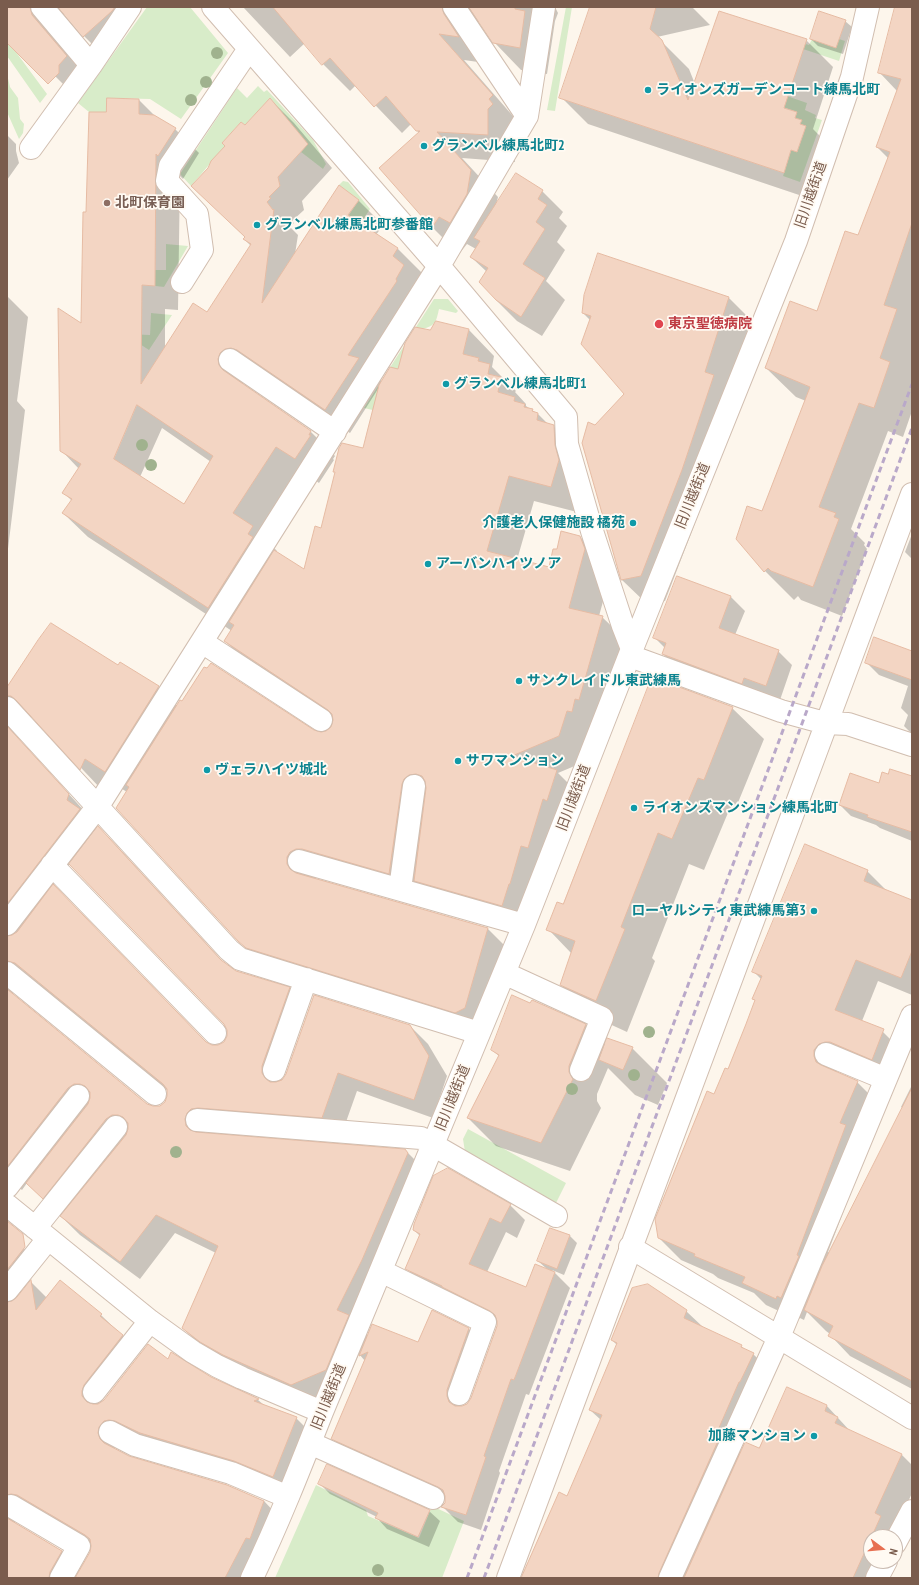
<!DOCTYPE html>
<html>
<head>
<meta charset="utf-8">
<style>
  body { margin:0 }
  #map { position:relative; width:919px; height:1585px; overflow:hidden; background:#fdf6ec; font-family:"PT Sans Narrow",sans-serif }
  canvas { display:block }
  .frame { position:absolute; inset:0; border:8px solid #7a5c4d; pointer-events:none }
  .north { position:absolute; left:863px; top:1529px; width:40px; height:40px; box-sizing:border-box; background:#fffaf3; border:1px solid #cabbb1; border-radius:50%; rotate:106deg; font-size:11px; font-weight:700; line-height:16px; text-align:center; color:#7a5c4d }
  .north::after { content:''; display:block; margin:auto; width:14px; height:18px; background:#e76f51; clip-path:polygon(50% 0,100% 100%,50% 72%,0 100%) }
</style>
</head>
<body>
<div id="map">
<canvas width="919" height="1585"></canvas>
<div class="frame"></div>
<div class="north">N</div>
</div>
<script>
const c = document.querySelector('canvas').getContext('2d');
c.lineJoin = 'round';
function paint(path, color) { c.fillStyle = color; c.fill(path, 'evenodd'); }
function trace(path, color, width, dash) { c.strokeStyle = color; c.lineWidth = width; c.lineCap = dash ? 'butt' : 'round'; c.setLineDash(dash || []); c.stroke(path); }
function write(font, color, halo, rows, align = 'center') {
  c.font = font + ' "PT Sans Narrow","Noto Sans JP",sans-serif'; c.lineWidth = 3.5; c.setLineDash([]); c.textBaseline = 'middle'; c.strokeStyle = halo; c.fillStyle = color; for (const [text, x, y, turn = 0] of rows) {
    c.save(); c.translate(x, y); c.rotate((+turn || 0) * Math.PI / 180); c.textAlign = isNaN(turn) ? turn : align; if (halo) c.strokeText(text, 0, 0); c.fillText(text, 0, 0); c.restore();
  }
}
const green = new Path2D(`
  M147,7H190L228,53L181,119L150,99L107,98L106,112H89L78,103Z
  M566,7H572L555,111L547,110Z
  M787,38L809,45L812,39H839L845,41L839,61L785,43Z
  M7,40L47,94L40,103L7,56Z
  M7,74L10,87L18,98L20,119L24,124L23,133L19,139L7,112Z
  M258,86L264,92L267,90L313,140L326,164L323,169L301,152L305,147L304,139L270,98L245,125L241,122L222,143L225,146C213,159 203,173 191,186L180,174L237,88L247,98Z
  M784,95L807,103L805,110L816,115L815,118L822,120L800,182L783,176L791,150L797,152L806,126L800,124L801,121L795,118L797,112L780,106Z
  M343,181L348,182L370,209L345,247L332,240L359,200L339,185Z
  M166,244L188,246L164,287L155,286V270H166Z
  M434,299H448L458,311L456,313L439,309C436,322 436,325 423,329L398,369L377,411L364,408Z
  M151,313L172,315L149,350L129,337V334L150,335Z
  M468,1129L566,1183L556,1203L465,1152L463,1139Z
  M316,1485L366,1510L368,1516L419,1538L432,1506L464,1521L442,1578H275Z`);
const shadow = new Path2D(`
  M7,7H126L109,22L123,38L104,56L84,36L66,15L60,14L49,29L52,36L86,77L71,92L51,72L7,21Z
  M243,7H555L558,13L555,21L547,74L521,70L494,42L480,21L474,24L485,63L464,60L519,123L514,136L515,162L462,158L498,197L496,205L542,191L563,212L559,218L567,226L557,242L565,250L546,281L565,300L542,336L517,321L496,300L487,272L471,257L476,249L467,244L459,254L433,228L380,168L419,133L411,124L402,133L356,85L350,91L323,64L305,43L290,57Z
  M591,7H692L710,25L657,37L689,69L695,84L806,40L833,67L813,129L824,140L811,199L588,124L561,97Z
  M896,7H912V379L911,383L912,385V411L903,437L888,431L851,529L865,543L864,545L867,549L842,616L801,600L798,596L794,600L765,571L763,512L806,401L796,397L766,368L818,313L859,236L888,158L877,147L897,91L879,72Z
  M845,21L852,27L843,54L818,46L811,39Z
  M270,99L294,123L332,168L302,201L304,210L292,221L294,223L290,227L298,235L295,254L358,200L383,225L376,235L398,249L422,273L374,375L382,382L399,371L431,331L469,330L494,356L492,367L516,391L515,392L526,404V406L538,414L549,425L553,426L579,452L577,512L534,501L517,560L550,568L558,551L580,537L606,563L610,576L599,616L602,617L628,642L584,762L558,773L582,797L527,931L440,906L417,883L415,899L322,874L315,879L488,929L513,954L490,1034L264,966L238,940L127,792L106,779L101,789L34,718L26,716L7,703V689L118,666L158,687L177,706L321,733L327,732L332,728L334,721L251,667L225,641L232,631L88,537L63,513L72,501L64,493L79,469L61,450L82,325L87,213L107,113L139,100L156,117L175,129L199,153L183,179L180,176L178,310L165,309V348L207,314L251,246L244,239L245,237L193,186L245,126ZM262,374L350,433L378,389L364,449L321,529L305,571L276,552L277,551L260,533L301,470L319,483L334,460L333,459L335,456L311,432L241,384L244,378ZM162,428L211,462L184,505L140,477Z
  M7,135L16,144V151L19,163L7,180Z
  M7,296L28,317L17,401L25,410L7,557Z
  M729,298L753,322L738,400L706,495L665,601L647,604L622,580L583,443L595,427L626,394L590,320L583,313Z
  M912,534V559L905,552Z
  M731,597L745,611L735,635L778,651L792,665L780,700L677,668L663,654L665,648L654,637Z
  M912,652V734L904,726L908,715L901,708L908,686L879,675L866,662Z
  M732,708L764,739L735,810L730,808L704,870L689,864L652,958L655,961L627,1032L592,1016L561,985L572,954L548,929L564,905Z
  M7,719L16,736L87,814L86,817L117,846L225,964L236,972L289,988L308,1007L282,1080L409,1025L428,1044L447,1076L433,1118L357,1091L341,1136L205,1131L204,1134L405,1150L424,1169L358,1325L368,1336L419,1344L433,1311L469,1329L484,1344L461,1407L468,1404L472,1399L498,1326V1321L422,1284L406,1268L420,1236L414,1230L510,1205L525,1220L517,1238L506,1232L487,1272L526,1289L548,1270L538,1261L551,1229L570,1236L577,1243L564,1275L552,1270L570,1288L529,1395L526,1394L499,1471L500,1473L481,1530L458,1522L443,1507L445,1503L446,1498L348,1454L333,1439L365,1361L359,1354L344,1389L310,1403L202,1347L183,1328L216,1253L175,1233L140,1279L80,1235L27,1183L22,1190L7,1177ZM70,864L225,1024L228,1030V1037L225,1042L218,1046H211L207,1043L53,886ZM35,982L168,1091V1096L165,1103L160,1106L153,1107L147,1105L13,996V991Z
  M912,778V841L880,828L876,825L851,816L840,805L879,784Z
  M867,871L888,892L912,902V995L878,981L862,1021L880,1029L902,1051L890,1079L841,1066L836,1073L857,1082L879,1104L868,1148L828,1252L830,1253L903,1108L901,1107L912,1085V1389L850,1356L830,1335V1334L826,1331L807,1312L804,1320L800,1318L798,1320L766,1305L754,1293L718,1278L713,1274L681,1260L659,1238L715,1095L728,1070L756,1001L754,999L762,980L753,971Z
  M585,1025L606,1045L632,1048L667,1083L658,1105L635,1095L608,1068L597,1094V1101L601,1108L570,1171L496,1146L468,1118L500,1057L492,1050Z
  M7,1232L41,1265L12,1303L31,1282L47,1298L101,1315L139,1352L98,1404L168,1361L210,1378L258,1400L264,1405L296,1418L313,1435L290,1493L116,1443L114,1449L129,1457L264,1501L280,1518L250,1578H76L91,1552L93,1545L35,1512L17,1517L15,1523L61,1551L78,1568L73,1578H7Z
  M686,1311L704,1328L741,1346L746,1350L753,1354L773,1373L737,1448L742,1453L760,1450L788,1388L827,1406L851,1432L901,1454L912,1465V1493L895,1531V1537H871V1561H889L881,1578H528L568,1497L601,1420L590,1410L617,1345L612,1340Z
  M319,1483L429,1511L440,1521L429,1547L387,1529L377,1518V1517L330,1494Z`);
const building = new Path2D(`
  M7,7H30L32,15L67,56L59,65V73L48,84L7,43Z
  M58,7H115L112,11L83,37Z
  M273,7H442L444,14L459,37L439,34L493,95L489,99L493,104L488,109V135L437,132L471,170L467,194L450,223L439,217L432,228L379,168L420,131H416L386,96L374,107L330,58L322,65Z
  M469,7H515V9L525,11L520,48L493,43Z
  M590,7H656L650,29L662,40L688,100L719,11L807,39L784,108L797,112L795,118L802,120L800,124L806,126L797,152L791,150L784,173L559,98Z
  M895,7H912V223L884,305L897,309L880,358L890,362L874,408L859,403L819,507L836,513L834,517L839,519L813,587L771,571L768,568L764,572L736,539L747,506L762,511L810,387L765,368L790,301L817,311L845,231L858,235L890,152L876,147L901,79L878,73Z
  M819,11L846,20L836,48L810,39Z
  M107,98L139,99V114L154,115L176,128L158,156L156,154L155,286L142,285L141,384L193,303L207,312L251,244L243,239L245,237L191,186L208,168L211,161L225,146L222,143L241,122L245,125L270,98L308,144L278,177L280,186L269,197L271,198L267,202L273,210L274,209L262,303L339,185L359,200L348,215L398,248L393,256L404,265L396,279L397,281L348,355L359,358L325,410L237,350L231,348L225,349L220,353L218,359L219,365L223,370L311,431L309,435H311L295,459L276,447L233,513L253,526L248,534L253,537L208,608L62,513L72,499L62,493L81,464L60,451L58,308L81,323L83,212H86L89,112H106ZM137,405L213,456L184,504L114,459Z
  M516,173L543,190L538,199L547,205L536,222L545,229L523,264L545,278L521,317L496,300L479,282L488,268L470,257L480,241L474,238Z
  M598,253L729,297L705,372L714,375L682,470L641,576L621,580L582,443L588,422L595,425L624,394L581,344L591,316L582,313L584,295Z
  M436,321L469,329L463,354L479,358L478,361L490,364L488,374L501,377L498,392L515,397L514,401L525,404L524,407L533,409L532,411L538,413L537,420L554,425L555,445L559,460L551,487L509,476L487,551L549,567L553,549H557L561,531L580,536L585,549L569,608L603,616L579,700L575,699L572,712L567,711L559,736L512,756L557,770L547,801L543,799L528,848L521,846L510,884H509L502,906L414,881L426,788L425,781L422,776L416,774L409,775L404,779L402,784L389,874L302,849H296L290,852L287,857V864L290,869L296,873L488,928L465,1008L455,1013L246,948L238,941L116,808L129,787L126,785L180,700L182,701L204,667L207,668L211,663L314,730L321,732L326,731L331,727L333,720L332,714L328,710L224,641L234,625L229,622L274,550L304,569L315,526L321,528L335,472H333L339,448L342,443L363,448L379,385L390,367L398,369L405,343L415,327L430,330Z
  M677,576L731,596L719,628L779,650L766,686L744,678L742,684L662,654L666,643L653,638Z
  M51,623L118,665L120,662L159,686L105,772L85,759L80,770L16,700L11,696H7V687L38,640Z
  M874,637L912,651V680L865,663Z
  M652,677L733,707L704,780L698,778L672,839L658,833L621,927L625,929L596,1001L560,985L575,941L546,930L557,902L563,904Z
  M7,726L69,794L67,800L80,809L7,904Z
  M890,769L912,776V832L867,817L868,815L839,805L850,773L879,783L882,772L888,774Z
  M98,826L221,960L236,971L290,987L262,1066V1073L265,1078L270,1082H276L282,1080L286,1074L314,995L410,1025L429,1056L414,1100L338,1073L322,1118L198,1108L191,1109L187,1113L185,1119L186,1126L190,1130L196,1132L405,1149L408,1153L362,1260L337,1310L349,1315L326,1370L291,1385L223,1355L200,1342L182,1328L218,1246L156,1215L120,1262L60,1216L126,1135L128,1129V1123L123,1117L118,1115H112L106,1119L43,1199L26,1183L88,1104L90,1098V1092L85,1086L80,1084H74L68,1088L7,1167V989L147,1104L153,1106H160L165,1102L167,1096V1089L163,1084L15,963L7,961V936L12,935L17,932L53,884L206,1042L212,1045H218L224,1042L227,1036V1030L224,1024L69,864Z
  M805,844L868,870L864,881L912,900V951L901,978L856,960L835,1010L884,1029L872,1060L830,1042H825L819,1044L814,1050V1056L816,1062L821,1065L858,1081L840,1123L846,1125L797,1255L799,1256L781,1298L777,1296L776,1299L742,1283L745,1277L694,1256L695,1254L658,1238L655,1219L707,1091L714,1094L725,1068L728,1069L746,1024L755,1000L752,999L762,976L752,972Z
  M512,995L530,1003L532,1000L586,1024L569,1066V1072L573,1079L541,1143L467,1118L499,1055L491,1050Z
  M607,1038L633,1047L623,1070L599,1060Z
  M912,1088V1381L828,1336L833,1326L804,1310L822,1266Z
  M448,1168L511,1204L501,1223L490,1218L469,1264L526,1287L535,1264L555,1272L514,1380L511,1379L484,1456L486,1457L466,1515L441,1507L445,1503V1496L443,1490L438,1487L331,1439L368,1352L359,1356L372,1324L418,1342L432,1310L469,1328L447,1390V1396L449,1402L455,1406H462L467,1404L471,1398L497,1326V1321L495,1315L490,1311L442,1287V1286L405,1269L420,1234L413,1230L414,1224L433,1176Z
  M7,1221L23,1234L25,1247L7,1270Z
  M550,1228L570,1235L557,1269L537,1261Z
  M31,1280L36,1310L60,1280L102,1314L100,1316L123,1335L84,1385L82,1391V1396L87,1402L93,1404H98L104,1400L148,1344L168,1359L171,1352L211,1377L259,1399L254,1401L297,1417L273,1477L234,1461L140,1433L115,1421L109,1420L104,1421L99,1427L98,1433L100,1439L104,1443L129,1456L227,1485L264,1501L250,1539L246,1538L225,1578H75L90,1552L91,1546L90,1539L85,1535L17,1495L11,1494L7,1495V1302L12,1301L16,1298Z
  M648,1284L687,1310L684,1318L742,1345L741,1347L754,1353L740,1382H739L718,1430L722,1432L659,1573L658,1578H521L559,1492L567,1496L602,1415L589,1410L617,1343L611,1340L632,1288Z
  M787,1387L827,1405L825,1411L838,1417L835,1423L902,1454L875,1513L881,1516L853,1578H684L745,1442L759,1448Z
  M327,1464L430,1510L418,1537L375,1518L378,1513L318,1484Z
  M7,1518L62,1551L50,1572L49,1578H7Z`);
const minor = new Path2D(`
  M42,7L91,65
  M213,7L439,266L566,417L567,444L592,531L623,626L632,649
  M454,7L527,116
  M31,148L91,65L130,7
  M182,282L202,250L197,214L167,181L170,166L249,49
  M230,360L335,432
  M202,642L321,720
  M630,656L781,711L825,723L848,724L912,745
  M7,708L229,950L240,959L479,1033
  M299,861L524,925
  M52,865L215,1033
  M400,889L414,786
  M7,924L98,806L439,266L527,116L544,7
  M7,973L155,1094
  M504,973L602,1018L581,1070
  M826,1054L886,1079
  M274,1070L306,979
  M197,1120L421,1138L556,1216
  M7,1187L78,1096
  M7,1205L150,1321L193,1352L217,1366L242,1378L322,1412
  M35,1228L116,1127
  M630,1247L912,1418
  M381,1271L485,1322L459,1394
  M7,1290L48,1239
  M94,1392L150,1321
  M110,1432L135,1445L231,1473L288,1497
  M310,1443L433,1498
  M11,1506L79,1546L61,1578
  M895,1543L912,1511
  M252,1578C278,1524 300,1468 322,1412L524,925L632,649L796,241L852,77L868,7
  M508,1578L912,494
  M670,1578L779,1337L912,1016
  M877,1578L886,1561`);
const rail = new Path2D(`
  M467,1578L912,384
  M484,1578L912,428`);
const trees = [
  [217,53],
  [206,82],
  [191,100],
  [142,445],
  [151,465],
  [649,1032],
  [634,1075],
  [572,1089],
  [176,1152],
  [378,1570]
];
const markers = [
  [648,90,4,"#0f9aa8"],
  [424,146,4,"#0f9aa8"],
  [107,203,4,"#8d6e63"],
  [257,225,4,"#0f9aa8"],
  [659,324,5,"#e0444e"],
  [446,384,4,"#0f9aa8"],
  [633,523,4,"#0f9aa8"],
  [428,564,4,"#0f9aa8"],
  [519,681,4,"#0f9aa8"],
  [458,761,4,"#0f9aa8"],
  [207,770,4,"#0f9aa8"],
  [634,808,4,"#0f9aa8"],
  [814,911,4,"#0f9aa8"],
  [814,1436,4,"#0f9aa8"]
];
const cultureNames = [
  ["ライオンズガーデンコート練馬北町",656,90],
  ["グランベル練馬北町2",432,146],
  ["グランベル練馬北町参番館",265,225],
  ["グランベル練馬北町1",454,384],
  ["介護老人保健施設 橘苑",625,523,"right"],
  ["アーバンハイツノア",436,564],
  ["サンクレイドル東武練馬",527,681],
  ["サワマンション",466,761],
  ["ヴェラハイツ城北",215,770],
  ["ライオンズマンション練馬北町",642,808],
  ["ローヤルシティ東武練馬第3",806,911,"right"],
  ["加藤マンション",806,1436,"right"]
];
const streetNames = [
  ["旧川越街道",811,195,-71],
  ["旧川越街道",693,496,-68],
  ["旧川越街道",574,798,-69],
  ["旧川越街道",453,1098,-68],
  ["旧川越街道",329,1397,-68]
];
const educationNames = [
  ["北町保育園",115,203]
];
const healthNames = [
  ["東京聖徳病院",668,324]
];
paint(green, '#d8ecc9');
paint(shadow, '#0003');
paint(building, '#f3d5c3');
trace(building, '#e6bba3', 1);
trace(minor, '#d1beb0', 24);
trace(minor, '#fff', 22);
trace(rail, '#b9a8c9', 3, [6, 4]);
c.fillStyle = '#a0b28e';
for (const [x, y] of trees) { c.beginPath(); c.arc(x, y, 6, 0, 2 * Math.PI); c.fill(); }
for (const [x, y, r, color] of markers) { const dot = new Path2D(); dot.arc(x, y, r, 0, 2 * Math.PI); c.fillStyle = color; c.fill(dot); trace(dot, '#fffaf3', 1.5); }
write('bold 14px', '#0d838f', '#fffaf3', cultureNames, 'left');
write('14px', '#7a5c4d', '#fffaf3', streetNames);
write('bold 14px', '#785e54', '#fffaf3', educationNames, 'left');
write('bold 14px', '#be3a42', '#fffaf3', healthNames, 'left');
</script>
</body>
</html>
